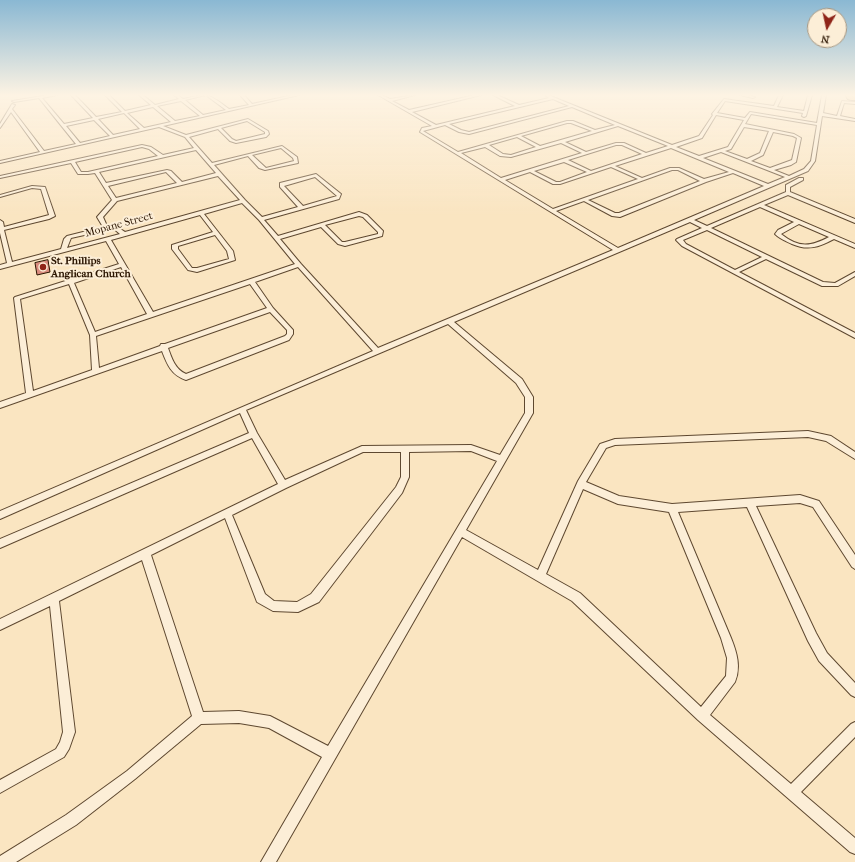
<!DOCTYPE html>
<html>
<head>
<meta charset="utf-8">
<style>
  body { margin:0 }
  #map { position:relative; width:855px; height:862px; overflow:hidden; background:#fae5c1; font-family:"IM FELL French Canon",serif }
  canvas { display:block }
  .north { position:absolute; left:807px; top:8px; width:40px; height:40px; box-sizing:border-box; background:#fceed7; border:1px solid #a89781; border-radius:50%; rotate:189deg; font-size:11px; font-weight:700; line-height:16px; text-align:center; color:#2a1400 }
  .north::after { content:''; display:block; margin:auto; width:14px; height:18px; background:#8f2418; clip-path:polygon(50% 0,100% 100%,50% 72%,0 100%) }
</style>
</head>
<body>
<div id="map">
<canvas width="855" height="862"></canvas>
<div class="north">N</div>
</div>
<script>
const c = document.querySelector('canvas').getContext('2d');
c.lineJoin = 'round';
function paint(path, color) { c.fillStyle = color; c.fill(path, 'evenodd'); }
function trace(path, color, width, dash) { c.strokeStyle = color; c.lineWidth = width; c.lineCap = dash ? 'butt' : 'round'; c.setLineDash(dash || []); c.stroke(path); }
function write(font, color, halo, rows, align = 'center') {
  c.font = font + ' "IM FELL French Canon",serif'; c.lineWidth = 4; c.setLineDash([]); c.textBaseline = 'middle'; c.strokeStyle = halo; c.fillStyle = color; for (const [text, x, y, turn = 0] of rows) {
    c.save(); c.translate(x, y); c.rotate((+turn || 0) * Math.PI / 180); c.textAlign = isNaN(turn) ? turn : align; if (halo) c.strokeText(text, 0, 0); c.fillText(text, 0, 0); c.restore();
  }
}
const building = new Path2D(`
  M48,260L50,272L37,275L35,263Z`);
const minor = new Path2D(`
  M49,95H57L42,98L64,124L93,118L71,95H75L96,117L122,112L105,95H109L125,111L151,105L139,95H143L155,105L179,99L174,95H178L183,99C210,93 207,93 229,109L249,105L240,95H244L252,104L293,95H299L163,126L186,135L248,119L268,131L269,134L266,137L236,143L230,141L218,129L189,137L212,163L282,146L297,157L298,163L265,170L259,168L248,156L214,165L245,200L262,217L298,207L280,187V183L316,174L341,194L339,199L264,220L278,236L359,212L367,215L383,231L382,236L345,246L338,244L321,227L280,239L301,264L378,348L613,250L420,132L422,128L432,126L378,95H382L390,99L415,95L392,101L409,110L475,95H481L412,112L436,125L515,106L493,95H497L519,105L549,98L546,96L548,95L672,145L699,136L713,115L712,114L724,99L774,106L779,95H783L777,107L804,111L808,95H812L806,116L804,117L802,116L803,113L725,101L717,113L745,118L750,112L817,123L822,95H826L823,113L837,116L842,101L855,102V104L844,103L840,116L855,119V121L822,116L815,161L808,171L694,220L707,226L786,192V185L799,178H803V180L790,187V192L855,219V223L788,195L764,205L855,244V248L834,239C819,247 808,251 792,244C786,241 780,239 775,234L778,230L794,222L760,207L711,228L823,282L835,283L855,272V276L838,286H822L766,259L739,272L855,333V338L682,246L676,240L677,239L702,228L690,222L454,322L522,379L533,397V413L466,530L538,570L578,481L600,444L615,439L808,431L831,436L855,452V459L826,441L808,437L615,445L606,448L586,482L619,496L672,504L800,495L819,501L855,555V569L852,567L813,507L800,503L756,506L816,633L827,653L855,683V697L851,695L819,661L808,641L747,507L678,512L731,638C737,653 741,667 735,682L710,715L791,784L851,724L855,722V737L801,792L855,838V854L850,852L698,720L572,601L462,537L276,862H261L322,757L269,728L239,723L201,724L135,779L76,825L16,862H0V856L66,815L127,771L192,716L142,560L59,601L75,732L69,749L64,757L0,793V780L56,749L60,742L63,732L50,606L0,630V619L278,484L252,438L0,548V539L249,433L240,413L0,519V511L373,351L298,267L255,282L273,308L293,330V334L289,340L186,380C171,375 167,364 162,351L0,408V402L26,393L14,298L15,297L119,264L106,241L0,269V265L7,263L0,233V220L3,222L4,227L49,215L41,189L32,188L0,197V195L32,186L45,187L55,216L49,219L4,230L12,262L61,249L64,239L67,236L103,227L97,217L112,200L95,173L88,174H78L71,163L0,178V176L142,145L151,147L163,155L194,148L185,137L159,127L0,163V161L40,152L11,112L0,128V124L12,104L15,105L12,109L44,151L76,144L39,98L14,102L12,101ZM206,95L207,96L226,110L203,115L185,100ZM553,99L569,106L469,132L461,130L449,124ZM181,101L200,116L175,121L157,106ZM153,107L171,122L144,128L127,113ZM572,107L615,125L595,130L573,121H567L458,152L423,131L445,125L459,132L469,134ZM124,113L140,129L113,135L98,119ZM751,114L817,125L811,161L804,169L789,176L774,170L791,165L796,162L801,138L794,134L745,124ZM716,115L744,120L728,147L699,156L676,147L702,138ZM94,120L110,136L80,143L66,126ZM247,121L265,132V134L236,141L232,139L221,128ZM567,123H571L592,131L540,146L521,136ZM618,126L668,146L646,153L624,143H616L586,152L565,142ZM744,127L769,131L760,153L747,159L725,151L731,149ZM773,132L793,136L797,138L792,160L770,168L751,161L763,155ZM517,137L536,147L511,155L503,154L489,145ZM561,143L582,153L501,178L461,153L485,147L500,156L511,157ZM616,145H622L642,154L591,171L568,160ZM142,147L149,149L158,156L88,172H81L75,162ZM281,148L293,158L294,161L266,168L252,155ZM671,148L729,172L704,179L679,168H670L642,178L615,166ZM196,150L216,173L182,182L171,171L167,170L106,183L99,172ZM721,152L785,177L768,184L703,158ZM564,162L587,172L560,182H556L534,171ZM611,167L638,179L553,209L505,180L530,172L553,184H560ZM672,170H678L700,181L619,213H615L588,200ZM166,172L177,183L116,198L108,186ZM733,173L764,186L618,248L556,211L584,201L612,216L620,217L706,182ZM218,176L240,200L125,232C119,228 115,225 107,226L103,217L117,201ZM315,177L337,196L303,206L284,186ZM242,203L259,220L295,264L153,312L111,240L200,215L213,232L172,245V249L188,270L197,272L235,260L233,251L204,214ZM359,216L363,217L378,232V234L345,242H342L325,225ZM799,224L829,237C810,247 799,248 781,234ZM111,229H114L120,234L67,248L71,238ZM707,230L762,257L735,270L686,244L683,240ZM215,235L227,251L229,259L197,268H192L178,249V246ZM121,267L147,314L95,332L74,283ZM69,284L90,335L92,370L33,391L20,299ZM250,284L267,308L165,344H161L160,346L99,368L96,336ZM270,312L287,330V334L285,336L186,374C175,369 172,359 168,348ZM448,324L516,383L525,397V413L500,455L471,445L362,446L285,480L257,433L246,410ZM471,451L497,461L328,746L270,716L239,711L203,712L151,555L225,518L257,602L273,611L298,612L319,602L402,493L409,477V452ZM363,452H401V477L396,487L311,594L297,602L274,601L265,594L232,515L286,488ZM583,489L618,504L669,512L721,638L727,658L726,676L701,707L580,593L546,574Z
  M740,95H747L755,97L753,98Z`);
const major = new Path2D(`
  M851,95H855`);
const markers = [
  [43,267,4,"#8f2418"]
];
const farStreetnames = [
  ["Mopane Street",119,225,-15]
];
const farPoinames = [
  ["St. Phillips",51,261],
  ["Anglican Church",51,274]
];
paint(building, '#da8c7f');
trace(building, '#2a1400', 1);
trace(minor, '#5e4830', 2);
trace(major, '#2a1400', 12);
paint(minor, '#fceed7');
trace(major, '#edc280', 10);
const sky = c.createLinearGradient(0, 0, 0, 216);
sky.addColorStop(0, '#8ab8d3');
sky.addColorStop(0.44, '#fdf3e3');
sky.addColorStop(1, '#fdf3e300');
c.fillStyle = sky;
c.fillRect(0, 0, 855, 216);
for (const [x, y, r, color] of markers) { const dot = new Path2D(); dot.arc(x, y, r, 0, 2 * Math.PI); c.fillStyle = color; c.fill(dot); trace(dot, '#fceed7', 1.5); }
write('11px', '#2a1400', '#fceed7', farStreetnames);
write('bold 11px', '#2a1400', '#fceed7', farPoinames, 'left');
</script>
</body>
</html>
